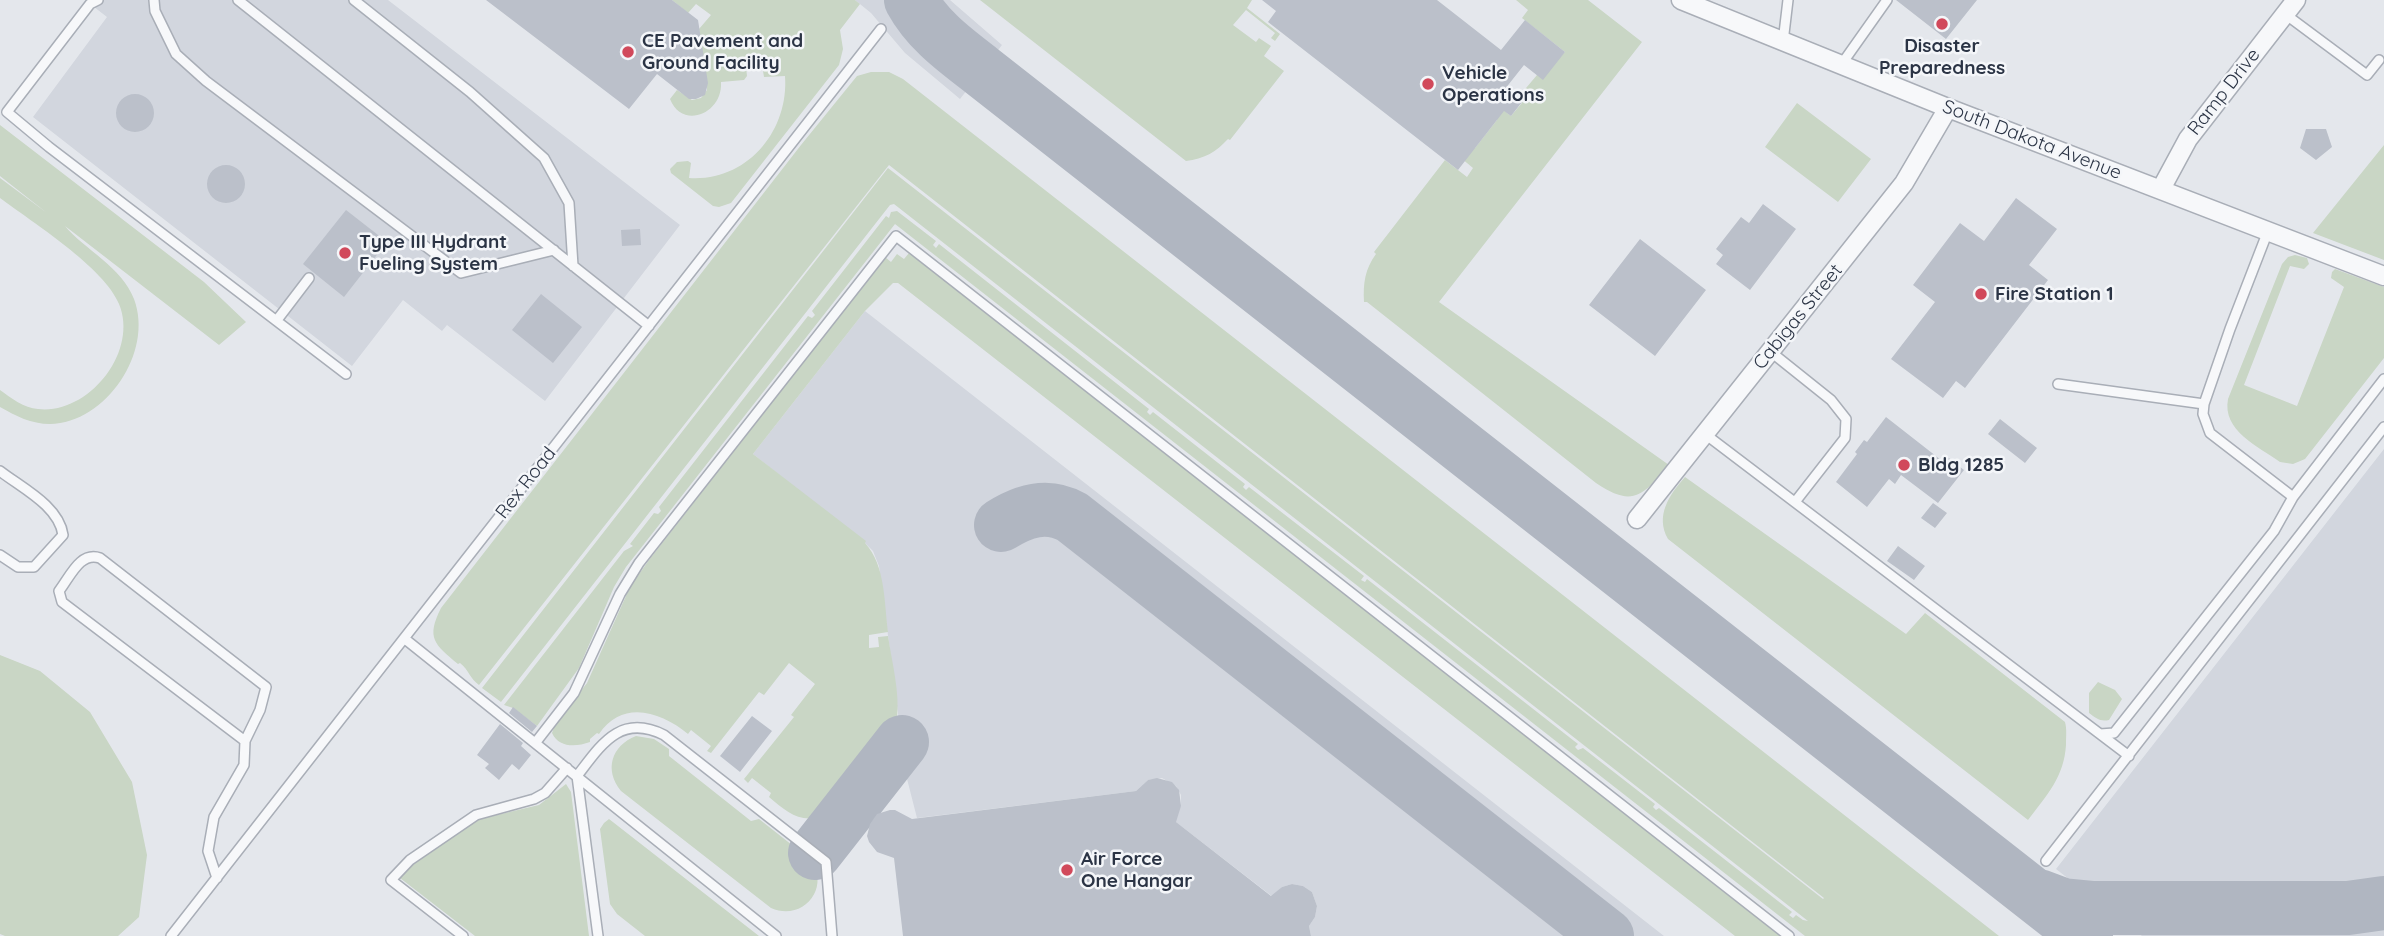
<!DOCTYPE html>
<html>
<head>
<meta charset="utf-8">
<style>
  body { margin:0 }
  canvas { display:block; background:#e4e7ec }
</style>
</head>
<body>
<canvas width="2384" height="936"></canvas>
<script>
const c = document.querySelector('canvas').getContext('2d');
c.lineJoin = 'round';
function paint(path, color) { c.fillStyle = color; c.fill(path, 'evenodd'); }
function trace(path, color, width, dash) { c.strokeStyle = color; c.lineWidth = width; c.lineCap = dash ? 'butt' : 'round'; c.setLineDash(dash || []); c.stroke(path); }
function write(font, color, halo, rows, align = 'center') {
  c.font = font + ' Quicksand,sans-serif'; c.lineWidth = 5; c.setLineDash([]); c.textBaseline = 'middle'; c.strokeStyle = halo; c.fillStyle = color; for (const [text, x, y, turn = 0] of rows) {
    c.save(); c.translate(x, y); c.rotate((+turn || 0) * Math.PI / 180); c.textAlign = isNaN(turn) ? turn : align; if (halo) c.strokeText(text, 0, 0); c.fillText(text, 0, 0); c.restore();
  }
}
const built = new Path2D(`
  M85,0H388L680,225L545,401L447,325L442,331L403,300L352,366L33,117L107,17Z
  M855,0H950L1002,45L960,99L905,53L871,13Z
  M865,311L1664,936H1311L1309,926L1315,917L1317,906L1312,892L1303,886L1292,884L1282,887L1273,897L1172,819L1181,806V795L1176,786L1162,778L1148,780L1136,791L917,818L906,775L879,566L873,551L865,543L753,454Z
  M2384,449V936H2142L2056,869Z`);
const green = new Path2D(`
  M672,0H855L860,4L840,30L843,49L839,65L731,203L719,207L713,206L671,173L670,169L677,162L688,161L691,163L689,178C747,182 789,131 785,76L764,77L762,65L746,67L747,76L744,80L721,82C723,114 682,130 670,99L677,90L692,100L701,98L707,90L699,29L711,15L696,4L688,13Z
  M980,0H1252L1247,8L1280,34L1275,41L1271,38L1275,33L1246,10L1233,25L1256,42L1259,38L1271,46L1264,56L1284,71L1230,140L1228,139C1216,152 1204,159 1186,161Z
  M1516,0H1588L1642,42L1439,302L1669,465C1644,494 1634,509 1596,483L1367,302H1364C1363,283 1365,269 1376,254L1374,252L1445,160L1467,177L1473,168L1455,153L1475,148L1497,120V105L1511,116L1526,98L1521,94L1537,75L1565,52L1522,18L1528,10Z
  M871,72H889L903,79L1999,936H1805L895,224L626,567L614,587L579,668L537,726L513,708L504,705L624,551L633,546L630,544L654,513L658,514L661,511L659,507L808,316L812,318L815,315L812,311L886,216L889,218L891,212L897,211L936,241L933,245L936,248L939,244L1149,409L1147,412L1150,415L1153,412L1245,484L1243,487L1246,490L1249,487L1364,576L1361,580L1365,582L1367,579L1578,744L1575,747L1578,750L1583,748L1655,804L1653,807L1656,810L1659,808L1792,912L1789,915L1793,918L1796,915L1803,920L1808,921L894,204L890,205L501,702L482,688L888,168L1823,899L1824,898L889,165L479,685C470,679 469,670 460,663L458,664C434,644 426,638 441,608L801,145L857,76Z
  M1797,103L1871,159L1838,202L1765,147Z
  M0,125L204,282L246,322L219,345L65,226C85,250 122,267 134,299C154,352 106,423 50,424C31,424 16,416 0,407V390C11,398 24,408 38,409C88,415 139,352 119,304C105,268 32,222 0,198V178L47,213L0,176Z
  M2384,145V260L2313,233Z
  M909,253L1782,936H1735L898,283H893L865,311L753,454L866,541L865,543C886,566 884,603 888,632L869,635V648L879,647L878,637L888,636C892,663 900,692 897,718C895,735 845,792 832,808L830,806L823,813L825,815C801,825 787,812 769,797L771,793L752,778L748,783L744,779L794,717L791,715L815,684L789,663L764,695L759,692L711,753L707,751L711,746L691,730L688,734C661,712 623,699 599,734L597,733L590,739V742C576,747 559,748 552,733L556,722L587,683L630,587L649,560L885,257L891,262L897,254L904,259Z
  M2295,255L2307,258L2309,264L2304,269L2290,266L2244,385L2297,406L2344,287L2331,278L2332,272L2335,269L2384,287V358L2305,459L2293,464L2280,462C2258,446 2222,431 2228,399L2282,264L2288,257Z
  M1685,477L1906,634L1925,613L2065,722C2067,729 2066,737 2066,745C2064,777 2047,795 2028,820L1668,539C1655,516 1669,495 1685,477Z
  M0,655L40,671L90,712L132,782L147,855L139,917L118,936H5L0,934Z
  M2098,682L2115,690L2122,699L2109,720C2100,722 2096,718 2089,713V693Z
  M636,736L654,739L669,749V756L751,821L759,819L811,860C831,889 802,922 771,908L621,791C604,770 611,746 636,736Z
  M566,784L571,792L589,936H475L400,878L416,862L480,819L539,805Z
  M609,819L759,936H645L617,914L610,904L600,829L604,823Z`);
const taxiway = new Path2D(`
  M911,0C928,31 955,50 982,71L2086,936
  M1001,525C1023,511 1047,503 1072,517L1607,936
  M815,853L902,742
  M2039,896L2063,905L2094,908H2348L2384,903`);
const building = new Path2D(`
  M486,0H672L698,20L708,83L705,95L696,99H689L657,74L629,109Z
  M1262,0H1437L1501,50L1525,20L1565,52L1543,80L1524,65L1505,89L1522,102L1511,116L1504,111L1458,170L1268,22L1276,11Z
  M1896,0H1977L1946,39Z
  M116 113a19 19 0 1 1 38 0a19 19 0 1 1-38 0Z
  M2306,129H2326L2332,147L2316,160L2300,148Z
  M207 184a19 19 0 1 1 38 0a19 19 0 1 1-38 0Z
  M2016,198L2057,229L2029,265L2048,280L1965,388L1956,381L1943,398L1891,359L1935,302L1913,285L1960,223L1984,241Z
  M1763,204L1796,229L1750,290L1716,264L1723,255L1716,249L1741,217L1749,223Z
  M346,210L387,242L344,297L303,264Z
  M640,229L641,245L622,246L621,230Z
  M1640,239L1706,290L1655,356L1589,305Z
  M541,294L582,327L553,363L512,330Z
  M1886,417L1941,460L1945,455L1964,470L1938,503L1901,475L1895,484L1889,479L1867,507L1836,482L1857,454L1855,452L1864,440L1867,442Z
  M2000,419L2037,448L2025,463L1988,434Z
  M1933,503L1947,513L1935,528L1921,518Z
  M1898,546L1925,566L1914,580L1887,561Z
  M513,707L537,726L532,732L509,713Z
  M752,716L772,731L740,772L720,756Z
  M500,724L523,743L521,746L531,755L519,770L512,764L499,780L485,768L489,764L477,755Z
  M1157,778L1172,782L1179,790L1181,806L1176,822L1271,896L1282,887L1292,884L1303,886L1312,892L1317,906L1315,917L1309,926L1311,936H903L894,858L877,852L869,842L867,836L870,824L877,814L890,810H895L912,819L1136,791L1148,780Z`);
const service = new Path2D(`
  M98,0L90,4L7,112L49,147L346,374
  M154,0L155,11L176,54L206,81L461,273L554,250
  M238,0L649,326
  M354,0L470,92L544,158L569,203L573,266
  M2285,14L2367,75L2379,60
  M1783,42L1788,0
  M1841,65L1887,0
  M2268,231L2230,329L2204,404L2203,414L2210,433L2293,497L2384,379
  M277,320L309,278
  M1771,352L1831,400L1846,419L1845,438L1795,502
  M2058,384L2204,404
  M1705,434L2100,734L2114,733L2274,531L2293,497
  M0,471C22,488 59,506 63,535L34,567H18L0,555
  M405,639L776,936
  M2100,734L2129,756
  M536,742L574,693L620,594L639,563L896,236L1789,936
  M2046,861L2384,427
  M217,878L208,851L214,817L244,765L245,741L62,602L59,591C70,577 80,551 100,558L266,687L260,710L245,741
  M171,936L881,29
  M463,936L391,880L410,860L476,815L534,799L545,793L567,768
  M598,936L577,776C601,745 620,713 664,735L826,862L832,936`);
const minor = new Path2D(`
  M1681,0L1948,108L2384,276
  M2161,189L2188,139L2296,0
  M1637,519L1904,183L1948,108`);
const markers = [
  [1942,24,7,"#d1495b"],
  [628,52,7,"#d1495b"],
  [1428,84,7,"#d1495b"],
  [345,253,7,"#d1495b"],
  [1981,294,7,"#d1495b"],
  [1904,465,7,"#d1495b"],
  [1067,870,7,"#d1495b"]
];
const poiNames = [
  ["CE Pavement and",642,41],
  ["Ground Facility",642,63],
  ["Disaster",1942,46,"center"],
  ["Preparedness",1942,68,"center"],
  ["Vehicle",1442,73],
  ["Operations",1442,95],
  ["Type III Hydrant",359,242],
  ["Fueling System",359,264],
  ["Fire Station 1",1995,294],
  ["Bldg 1285",1918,465],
  ["Air Force",1081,859],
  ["One Hangar",1081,881]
];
const streetNames = [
  ["Ramp Drive",2224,92,-52],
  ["South Dakota Avenue",2032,140,21],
  ["Cabigas Street",1798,317,-51],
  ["Rex Road",526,483,-52]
];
paint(built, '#d2d6de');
paint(green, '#c9d6c5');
trace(taxiway, '#b0b6c1', 54);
paint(building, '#bbc0ca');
trace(service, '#a9aeb7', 12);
trace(minor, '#a9aeb7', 21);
trace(service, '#f7f8fa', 9);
trace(minor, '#f7f8fa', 18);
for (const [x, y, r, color] of markers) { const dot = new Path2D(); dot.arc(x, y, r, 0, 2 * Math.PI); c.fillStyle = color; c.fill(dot); trace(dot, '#f4f6f9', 2.5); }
write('bold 19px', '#2b3445', '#f4f6f9', poiNames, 'left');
write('19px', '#2b3445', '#f4f6f9', streetNames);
</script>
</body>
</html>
